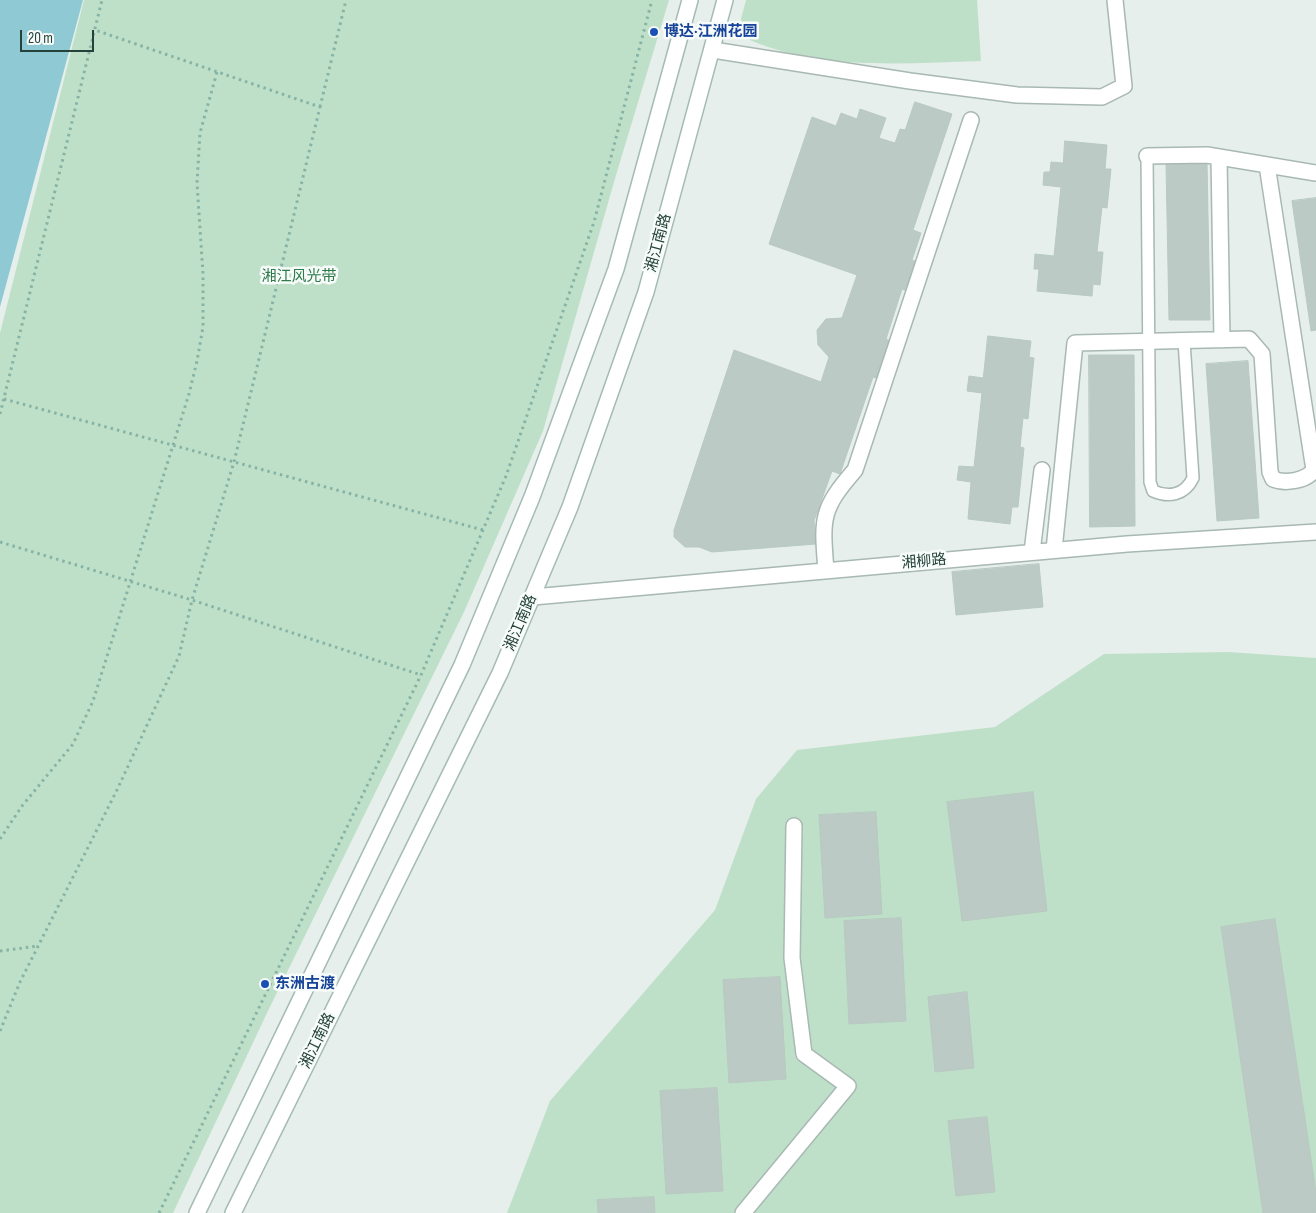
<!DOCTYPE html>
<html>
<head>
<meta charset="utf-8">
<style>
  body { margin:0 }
  #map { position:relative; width:1316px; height:1213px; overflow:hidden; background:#e6efeb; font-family:"Sofia Sans Condensed",sans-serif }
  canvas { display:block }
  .scale { position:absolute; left:20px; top:30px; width:74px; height:22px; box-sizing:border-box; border:2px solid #24423a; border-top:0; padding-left:6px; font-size:15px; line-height:18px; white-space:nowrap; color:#24423a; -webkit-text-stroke:4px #f7fbf9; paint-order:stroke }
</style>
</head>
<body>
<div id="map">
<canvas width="1316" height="1213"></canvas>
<div class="scale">20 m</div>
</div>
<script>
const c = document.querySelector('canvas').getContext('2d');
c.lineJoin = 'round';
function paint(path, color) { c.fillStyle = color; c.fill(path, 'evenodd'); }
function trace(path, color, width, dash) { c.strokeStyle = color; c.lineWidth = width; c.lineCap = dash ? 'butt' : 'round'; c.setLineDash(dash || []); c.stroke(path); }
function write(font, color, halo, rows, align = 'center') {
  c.font = font + ' "Sofia Sans Condensed","Noto Sans SC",sans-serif'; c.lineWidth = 5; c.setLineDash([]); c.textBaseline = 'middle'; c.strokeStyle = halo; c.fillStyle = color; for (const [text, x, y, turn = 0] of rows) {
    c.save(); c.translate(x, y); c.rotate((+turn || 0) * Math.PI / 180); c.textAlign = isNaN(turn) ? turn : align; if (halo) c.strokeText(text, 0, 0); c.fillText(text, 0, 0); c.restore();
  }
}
const green = new Path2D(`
  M84,0H669L616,175L543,431L464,612L266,1015L173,1213H0V333Z
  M746,0H977L981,61C904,63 822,71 750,40L741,19Z
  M1228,652L1316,658V1213H507L550,1101L715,910L756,799L797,750L995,727L1104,654Z`);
const water = new Path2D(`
  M0,0H83L0,307Z`);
const building = new Path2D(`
  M915,102L952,114L913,230L921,233L912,260L917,262L907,291L902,289L886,339L892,342L879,379L873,377L840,474L832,471L814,521L816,544L712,552L699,547H685L674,537V530L734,350L821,382L829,357L818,345L817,330L826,319L842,318L857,275L769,244L812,117L836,126L841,113L857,119L860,109L886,118L879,138L895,143L900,129L905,130Z
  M1065,141L1107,145L1105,169H1111L1107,208L1102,207L1097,252H1103L1100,285L1093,284L1092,296L1037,291L1039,269H1034L1035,254L1054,256L1061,187L1043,185L1044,172H1050L1051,162L1063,163Z
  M1207,162L1210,320H1169L1166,163Z
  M1316,198V330L1311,331L1292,201Z
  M988,336L1031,341L1029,357L1034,358L1028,419L1023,418L1020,447L1024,448L1018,507H1012L1010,524L968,519L971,482L957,480L959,466L974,467L982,393L967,391L969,376L983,378Z
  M1089,355H1134L1135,526L1090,527Z
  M1248,361L1259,518L1217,521L1206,364Z
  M1039,564L1043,607L956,615L952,572Z
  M1033,792L1047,911L962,921L947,802Z
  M876,812L882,914L825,918L819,815Z
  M901,918L906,1021L849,1024L844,921Z
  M1275,919L1316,1192V1213H1263L1221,927Z
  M780,977L786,1079L729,1083L723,980Z
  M967,992L974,1068L935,1072L928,997Z
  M717,1088L723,1191L666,1194L660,1091Z
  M987,1117L995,1192L956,1196L948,1121Z
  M654,1197L655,1213H598L597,1200Z`);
const path = new Path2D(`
  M320,107L346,0
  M4,399L483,530
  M0,414L102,0
  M0,542L192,600L421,675
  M0,839L22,806L73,744L93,701L189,394L197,361L203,327V274L197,183L200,133L217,72
  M0,951L38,946
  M0,1031L20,982L117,790L179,656L192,600L234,462L320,107L95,30
  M159,1213L421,675L506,476L594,222L652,0`);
const service = new Path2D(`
  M1147,156L1150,482L1153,491C1169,498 1185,495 1193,478L1184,341`);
const minor = new Path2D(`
  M713,50L910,81L1017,95L1102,97L1124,86L1115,0
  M1147,156L1207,155L1316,173
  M1219,157L1222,340
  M1054,550L1075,343L1249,339L1262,354L1270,472L1273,479C1285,484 1306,481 1314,470L1267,165
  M1032,552L1042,470
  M826,571C822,519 820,510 855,470L971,120
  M533,597L1127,544L1316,532
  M743,1213L848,1086L804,1054L792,958L794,826`);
const secondary = new Path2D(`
  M197,1213L462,665L532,497L616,269L690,0
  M233,1213L500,673L570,507L646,292L725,0`);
const markers = [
  [654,32,5,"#1a4fb4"],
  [265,984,5,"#1a4fb4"]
];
const transitNames = [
  ["博达·江洲花园",664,32],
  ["东洲古渡",275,984]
];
const streetNames = [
  ["湘江南路",659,243,-75],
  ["湘柳路",924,562,-5],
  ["湘江南路",521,623,-67],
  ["湘江南路",318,1041,-64]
];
const parkNames = [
  ["湘江风光带",299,277]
];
paint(green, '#bfe0c8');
paint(water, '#8ec9d4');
paint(building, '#bbcac4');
trace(building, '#b8c9c2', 1);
trace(service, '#a8b8b2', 14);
trace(minor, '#a8b8b2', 18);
trace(secondary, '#a4bbb3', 18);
trace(path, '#86b3a5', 3, [2.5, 4]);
trace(service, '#fff', 11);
trace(minor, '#fff', 15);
trace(secondary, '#fff', 15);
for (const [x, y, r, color] of markers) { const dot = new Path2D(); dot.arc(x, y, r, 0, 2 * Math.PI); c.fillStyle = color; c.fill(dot); trace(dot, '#f7fbf9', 2); }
write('bold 15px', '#164399', '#f7fbf9', transitNames, 'left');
write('15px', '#24423a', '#f7fbf9', streetNames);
write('15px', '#2d7a4b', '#f7fbf9', parkNames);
</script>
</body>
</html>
